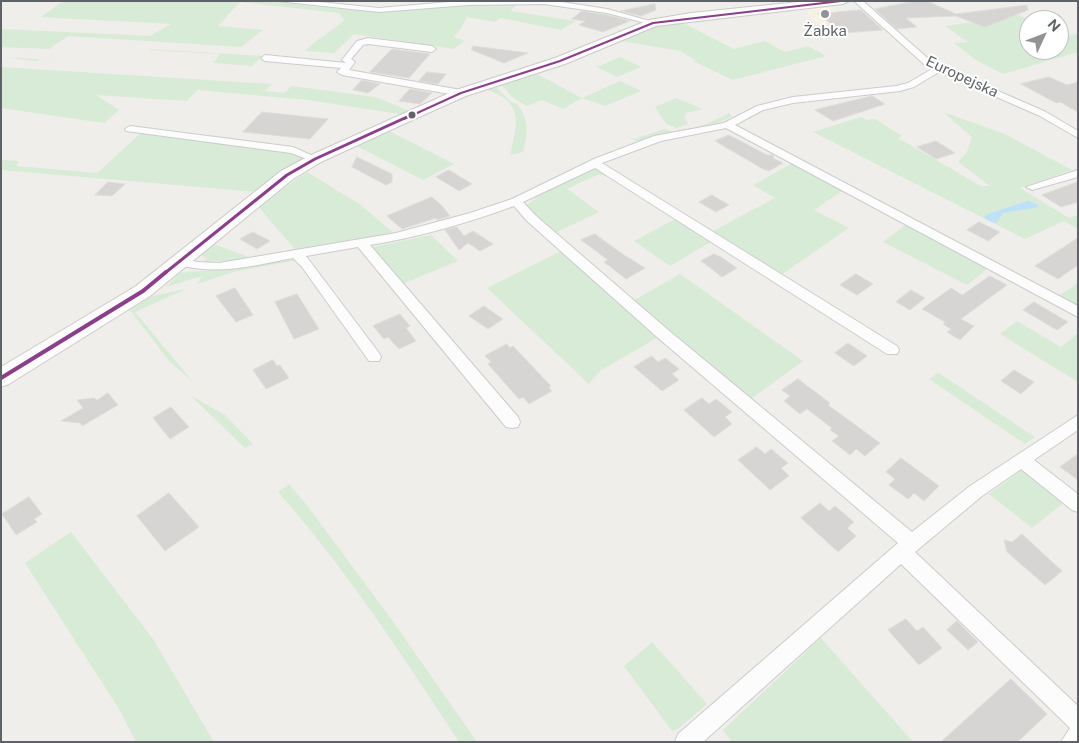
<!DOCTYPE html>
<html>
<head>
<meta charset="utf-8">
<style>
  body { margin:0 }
  #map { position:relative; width:1079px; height:743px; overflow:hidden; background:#efeeea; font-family:"Public Sans",sans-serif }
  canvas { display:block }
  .frame { position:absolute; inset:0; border:2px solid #5f6368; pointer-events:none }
  .north { position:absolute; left:1019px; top:10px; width:50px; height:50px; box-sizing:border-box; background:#fff; border:1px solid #bfc1c3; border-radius:50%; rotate:47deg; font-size:14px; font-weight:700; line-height:20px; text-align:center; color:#5f6368 }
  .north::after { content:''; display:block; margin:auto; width:18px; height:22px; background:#919496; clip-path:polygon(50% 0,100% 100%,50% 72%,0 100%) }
</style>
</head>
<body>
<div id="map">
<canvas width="1079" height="743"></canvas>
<div class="frame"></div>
<div class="north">N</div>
</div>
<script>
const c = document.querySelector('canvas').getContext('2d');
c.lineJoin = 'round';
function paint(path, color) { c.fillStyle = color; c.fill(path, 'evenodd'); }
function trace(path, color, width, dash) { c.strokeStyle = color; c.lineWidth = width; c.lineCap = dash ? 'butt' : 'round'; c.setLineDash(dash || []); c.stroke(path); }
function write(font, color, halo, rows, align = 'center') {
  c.font = font + ' "Public Sans",sans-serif'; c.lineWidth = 4; c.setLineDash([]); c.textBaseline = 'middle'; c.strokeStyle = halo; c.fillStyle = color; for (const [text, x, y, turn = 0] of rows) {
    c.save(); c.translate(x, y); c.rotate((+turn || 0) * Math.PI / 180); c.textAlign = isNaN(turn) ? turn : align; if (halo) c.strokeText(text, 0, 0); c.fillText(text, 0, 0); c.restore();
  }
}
const commercial = new Path2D(`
  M830,7L847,21L817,24L813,21L806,9Z`);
const green = new Path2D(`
  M63,1H262L375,12L480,3L518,4L510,11L576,21L561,30L501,18L495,22L467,17L461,29L453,37L465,41L453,49L354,34L334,53L305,51C317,38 332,32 344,20L339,13L240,2L218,26L263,30L241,47L68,36L49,49L1,47V29L150,36L171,24L41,17Z
  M1019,15L1029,20V50H1059V34L1064,36L1078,34V52L1003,74L976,60L954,43L968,42L945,26Z
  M679,21L734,49L765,41L785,52L808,46L826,56L733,80L693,61L696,60L680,51L622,41L647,29Z
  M151,49L262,56L252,66L213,63L220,54L149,50Z
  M1,57L182,67L39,59L36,61Z
  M620,57L641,67L617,77L597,67Z
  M1,67L272,84L265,91L284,93L292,86L375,97L412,112L406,115L308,100L197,90L187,101L96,95L119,110L104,123L1,108Z
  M535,73L582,98L620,81L641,91L605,106L582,98L563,109L542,100L527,106L512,97L501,84Z
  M495,86L511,102L517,104C529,119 528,134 523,152L510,155C518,121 524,102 485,89Z
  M676,98L703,109L686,113L684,117L688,124L677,128L666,124L655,107Z
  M943,112L1005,134L1072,170L1020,188L1069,218L1078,215V229L1064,221L1025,239L813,132L861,117L867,120L875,119L902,136L898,138L981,186H990L958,162L967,152L972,137Z
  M729,113L732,117L712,125L637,141L625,136L634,139L664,129L675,132L707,124Z
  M389,131L454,164L423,180L357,146Z
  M142,132L292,150L306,156L257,192L1,170V160L19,161L16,166L97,173Z
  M793,163L845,189L814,210L849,228L781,275L711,232L775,198L753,185Z
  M591,169H599L611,176L597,175L567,189L599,212L555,233L533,213L527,205L538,196Z
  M307,172L361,205L396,235L297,252L258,206Z
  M677,218L712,241L670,266L634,241Z
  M908,223L990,267L967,285L883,242Z
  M431,235L458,261L402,284L372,247Z
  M213,244L254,259L204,262L207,259L201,255Z
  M561,251L660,336L600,371L589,384L487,288Z
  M291,259L298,260L233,272L197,284L202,276L166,287L180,273L187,272L234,269Z
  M680,274L803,361L751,399L633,301Z
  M1078,283V308L1057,297Z
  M186,289L135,312L193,382L169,361L130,310L152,296Z
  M1017,321L1061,347L1078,333V382L1000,334Z
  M938,373L942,375L1035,437L1025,444L929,379Z
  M190,395L225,415L253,444L245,448Z
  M1023,469L1066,501L1032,528L989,494Z
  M289,484L309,508L392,620L477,742H459C403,656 346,569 278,492Z
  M71,532L153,639L214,742H136L119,709L25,563Z
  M821,638L913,742H732L723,730Z
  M652,642L707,704L678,729L672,731L624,666Z`);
const water = new Path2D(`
  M1027,201L1035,203L1039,207L1003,213L998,221L994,223L984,218L988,214Z`);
const building = new Path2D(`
  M916,1H927L956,14L1027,5L1028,10L985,27L956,16L906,18L917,27L897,29L875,9Z
  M655,4L656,10L641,16L621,11Z
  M861,10L883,30L843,33L818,14Z
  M582,11L607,15L630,21L603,32L579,25L585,21L572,19Z
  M473,46L528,53L504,63L472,50Z
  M392,49L430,54L409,78L370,72Z
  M427,72L446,74L438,84L419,81Z
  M1049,77L1067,85L1078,82V112L1060,102L1056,103L1021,84Z
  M362,80L380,84L368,93L353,90Z
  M410,89L432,93L420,104L399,101Z
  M872,96L885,104L833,121L815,110Z
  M262,112L281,114L328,119L310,139L243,132Z
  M729,135L767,155H773L774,159L783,163L769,171L763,169L715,141Z
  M936,141L955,153L936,159L917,147Z
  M357,157L392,174V182L386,185L352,167Z
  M449,170L472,184L459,191L436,177Z
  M108,182L125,184L112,196L95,195Z
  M1078,182V202L1061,207L1042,195Z
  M712,195L729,205L716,212L699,202Z
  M432,197L442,206L450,216L437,220L436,218L402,229L387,216Z
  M979,222L1000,232L988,241L967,230Z
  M457,227L464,236L473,231L493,244L480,251L468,243L459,250L445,230Z
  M253,232L270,241L257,249L240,239Z
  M595,234L621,253L645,268L626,279L604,262L608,260L581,240Z
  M1078,238V265L1058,279L1035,266Z
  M714,254L721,257L737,268L722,277L701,261Z
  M856,274L873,284L857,295L840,285Z
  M990,276L1007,285L961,319L974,326L960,340L947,332L951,329L943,324L945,322L922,309L951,288L962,295Z
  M235,288L253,315L236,322L216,296Z
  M911,290L925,298L910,310L896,302Z
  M297,294L319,329L294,339L275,302Z
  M1034,302L1068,322L1057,330L1023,310Z
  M484,306L503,319L488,329L469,316Z
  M400,314L410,326L406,328L416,341L399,349L388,337L384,339L373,326Z
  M848,343L867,356L854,366L835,353Z
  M507,344L510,348L513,346L529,363L551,386L548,387L552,391L529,404L523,397L519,399L488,364L491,362L485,356Z
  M652,356L658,362L665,358L679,369L672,374L679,380L662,391L634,367Z
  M273,360L277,366L280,365L289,378L266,389L253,370Z
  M1014,370L1034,382L1021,394L1001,381Z
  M798,379L830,403L828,405L880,443L865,456L856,449L850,455L832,441L839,436L830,430L832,428L807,409L800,414L784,401L790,396L782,390Z
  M108,393L118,405L82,426L80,423L61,421L83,408L77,400L94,398L97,400Z
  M702,398L709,404L716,399L732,412L725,417L732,424L714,437L684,410Z
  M171,407L189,427L170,439L153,418Z
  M757,447L765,454L771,449L788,463L781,468L789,476L770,490L738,460Z
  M1078,454V480L1060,467Z
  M901,458L939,486L924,501L914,493L908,499L889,485L895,479L886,472Z
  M169,493L199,527L165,551L137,516Z
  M29,497L42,514L34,519L37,522L16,535L2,514Z
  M820,503L829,511L835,506L854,522L847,528L856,536L838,552L801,518Z
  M1022,534L1062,571L1045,585L1007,552L1004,540L1012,542Z
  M906,619L917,631L923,627L942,648L919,665L888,630Z
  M957,621L978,642L968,650L947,630Z
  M1011,679L1047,714L1024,736L1017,742H941Z`);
const street = new Path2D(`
  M277,1H309L379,8L461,1H555L607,9L657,23L653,25L607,13L544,4L468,5L379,12Z
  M854,1H863L932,62L1046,112L1078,131V138L1040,116L939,72L914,87L900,91L793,103L763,110L735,125L1078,306V317L726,128L661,141L602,163L897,346L899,350L897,354H887L595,168L523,202L535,215L667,329L912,532L970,486L1078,415V430L1034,460L1078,494V512L1072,510L1021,469L982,496L915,552L1078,706V742H1061L1070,728L901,564L703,742H675L678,734L898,543L657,337L527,221L514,206C467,223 419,237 370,245L518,417L520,422L518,427L512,428L506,427L358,247L306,256L379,353L381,357L379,361H369L302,267L293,258C252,266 217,276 175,264L174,261L180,257L197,262L219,263L396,233L470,213L512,199L594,159L654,136L724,123L757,106L793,97L896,86L908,83L932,69L926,66Z
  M368,38L432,46L436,49L432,52L368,44L363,45L351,59L355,62L349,70L461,90L466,93L461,96L342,75L337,72L341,68L265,61L261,58L265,55L346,63L342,60L357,41Z
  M130,126L293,147L320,159L315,162L291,153L126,131L125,129Z
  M1078,170V177L1032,190L1026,187Z`);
const secondary = new Path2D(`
  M808,1H849L843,4L656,26L565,64L466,96L419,117L321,162L293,179L150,296L9,384L1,387V367L136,286L281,171L309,156L456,90L555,58L649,20L691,13Z`);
const bus1Far2 = new Path2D(`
  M404,119L461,93L560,61L653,23L841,1`);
const bus1Far1 = new Path2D(`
  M165,273L287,175L315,159L407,117`);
const bus1 = new Path2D(`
  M1,378L143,291L166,272`);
const markers = [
  [825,14,5,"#919496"],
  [412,115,4.5,"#5f6368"]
];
const farPoinames = [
  ["Żabka",825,31]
];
const farStreetnames = [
  ["Europejska",962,77,25]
];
paint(commercial, '#f7f3e4');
paint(green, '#d8ebd6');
paint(water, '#bfe0f9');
paint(building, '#d6d5d3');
trace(building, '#deddd9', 1);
trace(street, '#cbcccc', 2);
trace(secondary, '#cacacb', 2);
paint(street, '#fdfcfc');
paint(secondary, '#fdfcfc');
trace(bus1Far2, '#893f8a', 2);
trace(bus1Far1, '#893f8a', 3);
trace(bus1, '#893f8a', 4);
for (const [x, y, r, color] of markers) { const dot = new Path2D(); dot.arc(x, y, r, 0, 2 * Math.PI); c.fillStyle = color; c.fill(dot); trace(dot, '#fff', 2); }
write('15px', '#5f6368', '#fff', farPoinames);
write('15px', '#5f6368', '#fff', farStreetnames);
</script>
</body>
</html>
